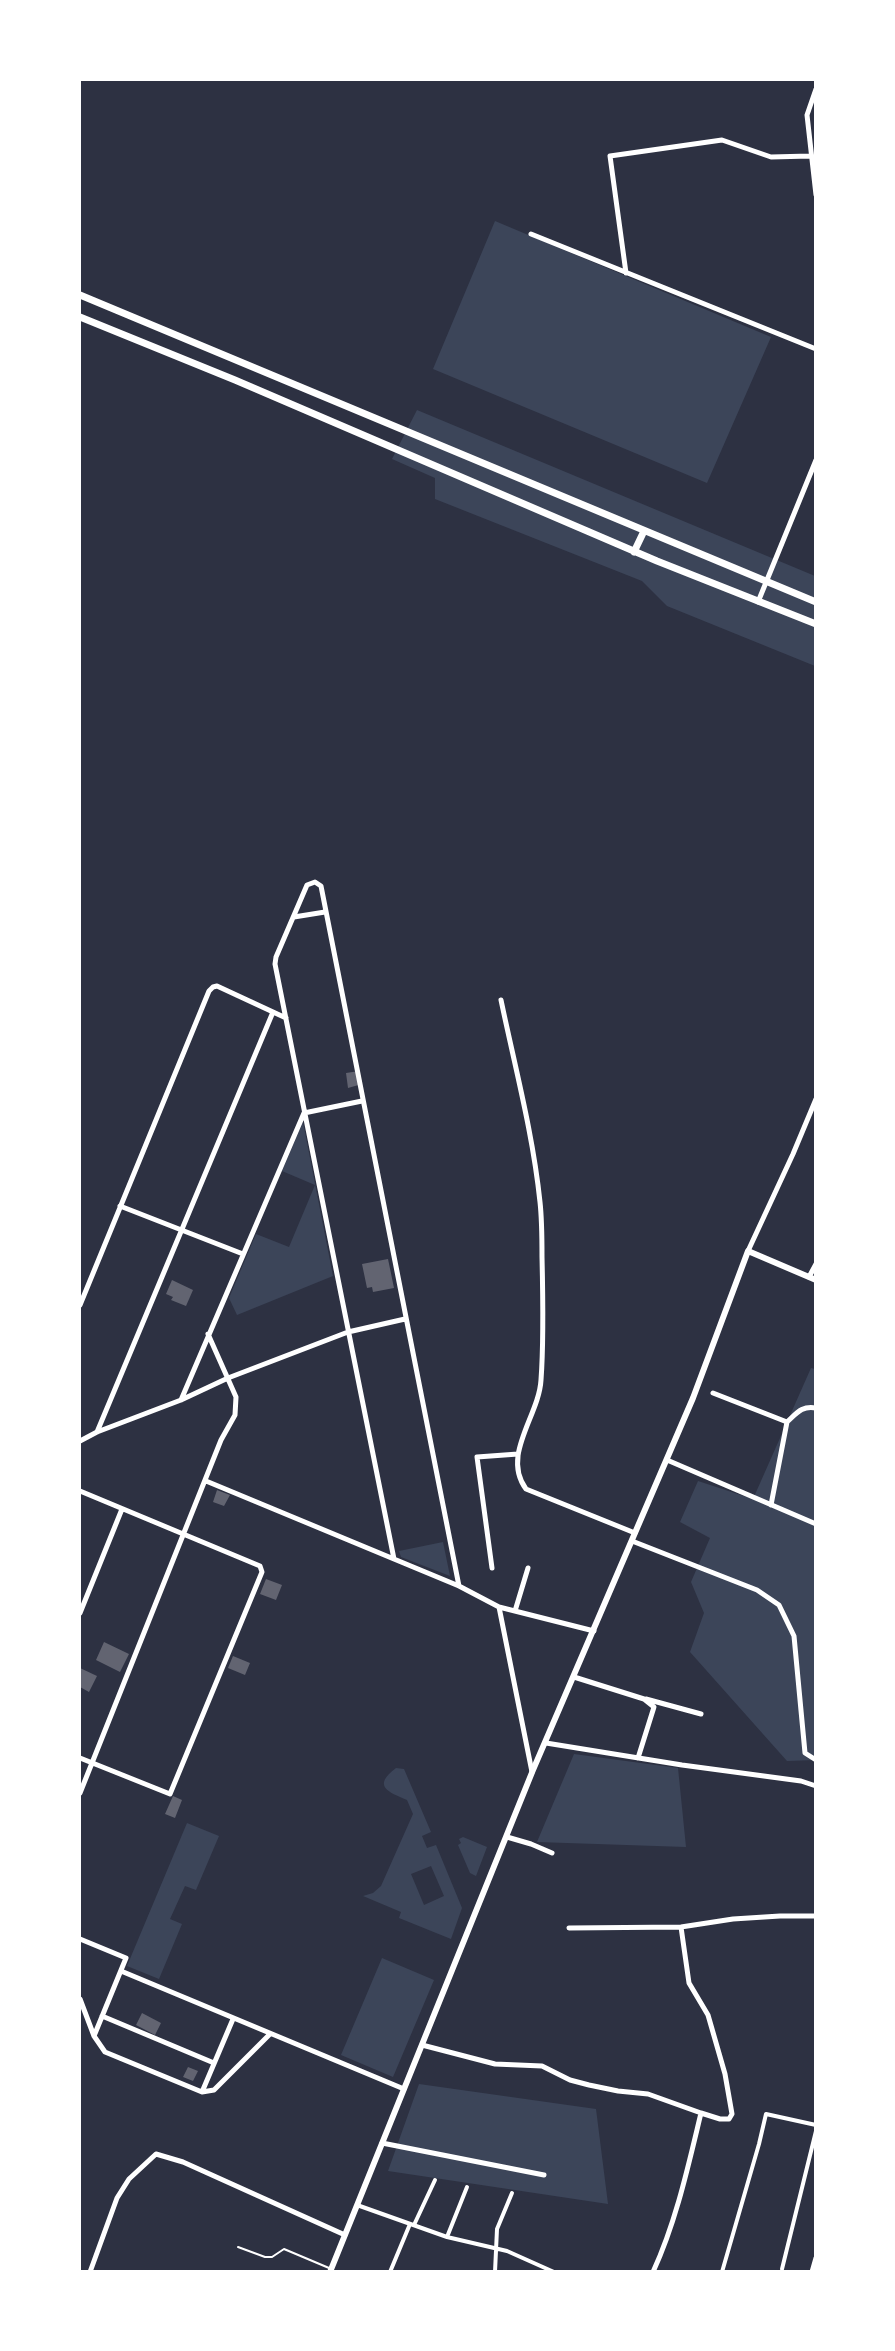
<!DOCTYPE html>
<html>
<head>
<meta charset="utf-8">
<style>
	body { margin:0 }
	#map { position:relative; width:895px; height:2351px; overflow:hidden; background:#2d3142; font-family:"Nunito Sans",sans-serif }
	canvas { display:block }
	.frame { position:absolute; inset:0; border:81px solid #fff; pointer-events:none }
</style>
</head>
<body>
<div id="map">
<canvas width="895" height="2351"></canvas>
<div class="frame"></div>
</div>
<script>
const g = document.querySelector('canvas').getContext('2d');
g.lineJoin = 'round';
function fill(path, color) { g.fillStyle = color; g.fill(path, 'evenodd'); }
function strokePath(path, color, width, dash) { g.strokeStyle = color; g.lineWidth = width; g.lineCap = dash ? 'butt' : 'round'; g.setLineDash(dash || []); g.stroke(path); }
const green = new Path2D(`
	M495,221l276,116 -64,146 -274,-114z
	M417,410l398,166v90l-148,-60 -25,-25 -207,-82v-21l-43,-19z
	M303,1122l30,154 -96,39 -8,-17 27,-64 33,13 26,-62 -33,-14z
	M811,1368l4,1v391l-28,1 -97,-109 14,-39 -13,-31 19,-44 -30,-16 18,-41 55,18z
	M443,1542l7,34 -49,-19 -2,-6z
	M574,1754l104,14 8,79 -149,-5z
	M396,1768l8,1 27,63 -9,4 5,12 9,-3 26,63 -11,31 -52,-21 2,-6 -38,-16 10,-3 8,-7 32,-72 -6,-14c-19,-8 -35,-14 -11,-32zM431,1866l13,30 -20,9 -13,-31z
	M187,1823l32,13 -23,54 -11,-4 -15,33 12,5 -23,55 -32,-13z
	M463,1837l24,10 -11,29 -6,-3 -12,-28 3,-2 -2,-4z
	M382,1958l52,22 -41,97 -52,-22z
	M419,2084l177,25 12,95 -220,-33z`);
const building = new Path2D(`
	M359,1071l3,13 -14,4 -2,-15z
	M388,1259l6,29 -21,4 -1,-5 -5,1 -5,-24z
	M172,1280l21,10 -7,16 -15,-6 2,-3 -7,-3z
	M217,1490l13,5 -6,11 -11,-4z
	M266,1579l16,6 -6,15 -16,-6z
	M104,1642l25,12 -9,18 -24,-12z
	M233,1656l17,7 -5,12 -17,-7z
	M80,1668l17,8 -8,16 -9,-5z
	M173,1796l9,4 -7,18 -10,-4z
	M142,2013l19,10 -6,12 -19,-10z
	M188,2067l10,4 -5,10 -10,-4z`);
const service = new Path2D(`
	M238,2247l27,10h7l12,-8 45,19`);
const pedestrian = new Path2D(`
	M357,2205l90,32 60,14 47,21
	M414,2225l21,-45
	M447,2237l20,-50
	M782,2269l34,-138
	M390,2272l20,-48
	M495,2272l2,-43 15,-36
	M722,2272l37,-128 7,-30 50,11`);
const minor = new Path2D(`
	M816,89l-9,26 9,80
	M531,234l285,115
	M626,273l-16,-117 112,-16 49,17 39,-1
	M758,602l58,-142
	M294,917l31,-5
	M501,1000c14,67 32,134 39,202 2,18 2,37 2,55 1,41 2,82 -1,123 -2,36 -40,75 -15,109l109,44
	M120,1206l123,48
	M748,1251l45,-97 23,-55
	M809,1277l7,-13
	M80,1305l129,-314 4,-4 4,-1 69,32
	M713,1393l74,29 -16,83
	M181,1400l123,-287 58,-12
	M787,1422c9,-8 15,-17 29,-14
	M97,1432l176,-420
	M80,1441l17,-9 84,-32 47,-22 120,-46 57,-13
	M667,1460l149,64
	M206,1481l253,105 40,21 95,24
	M80,1491l180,75 2,6 -92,222 -90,-36
	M632,1541l125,49 22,15 15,31 11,117 11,7
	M394,1559l-119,-595 1,-7 31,-72 8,-3 6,4 138,700
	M492,1568l-15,-111 41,-3
	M499,1607l33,165
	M515,1611l13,-43
	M80,1613l42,-104
	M574,1677l70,22 10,8 -16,51
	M646,1699l55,15
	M546,1743l136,22 119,16 15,5
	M80,1793l141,-353 14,-25 1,-18 -28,-63
	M507,1837l24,7 21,9
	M569,1928l112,-1 52,-8 47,-3h36
	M80,1939l46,19 -32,78
	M121,1971l283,118
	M80,1999l14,37 11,16 97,40 12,-2 56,-56
	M102,2016l112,47
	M422,2045l73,19 47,2 28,14 19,5 29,6 30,3 53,19
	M202,2092l31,-73
	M382,2143l162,32
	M90,2272l27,-74 12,-19 27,-25 27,8 162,73
	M653,2272c23,-50 35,-105 48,-159l19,6h9l3,-5 -7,-40 -17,-59 -19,-32 -8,-56
	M812,2272l4,-14`);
const tertiary = new Path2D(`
	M330,2272l203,-502 160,-372 55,-147 68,29`);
const secondary = new Path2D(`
	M80,295l736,307
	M80,317l155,63 422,181 159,63
	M634,552l10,-21`);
fill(green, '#3c4559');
fill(building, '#626471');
strokePath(service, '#fff', 2);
strokePath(pedestrian, '#fff', 4);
strokePath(minor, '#fff', 5);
strokePath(tertiary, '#fff', 6);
strokePath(secondary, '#fff', 7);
</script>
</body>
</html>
